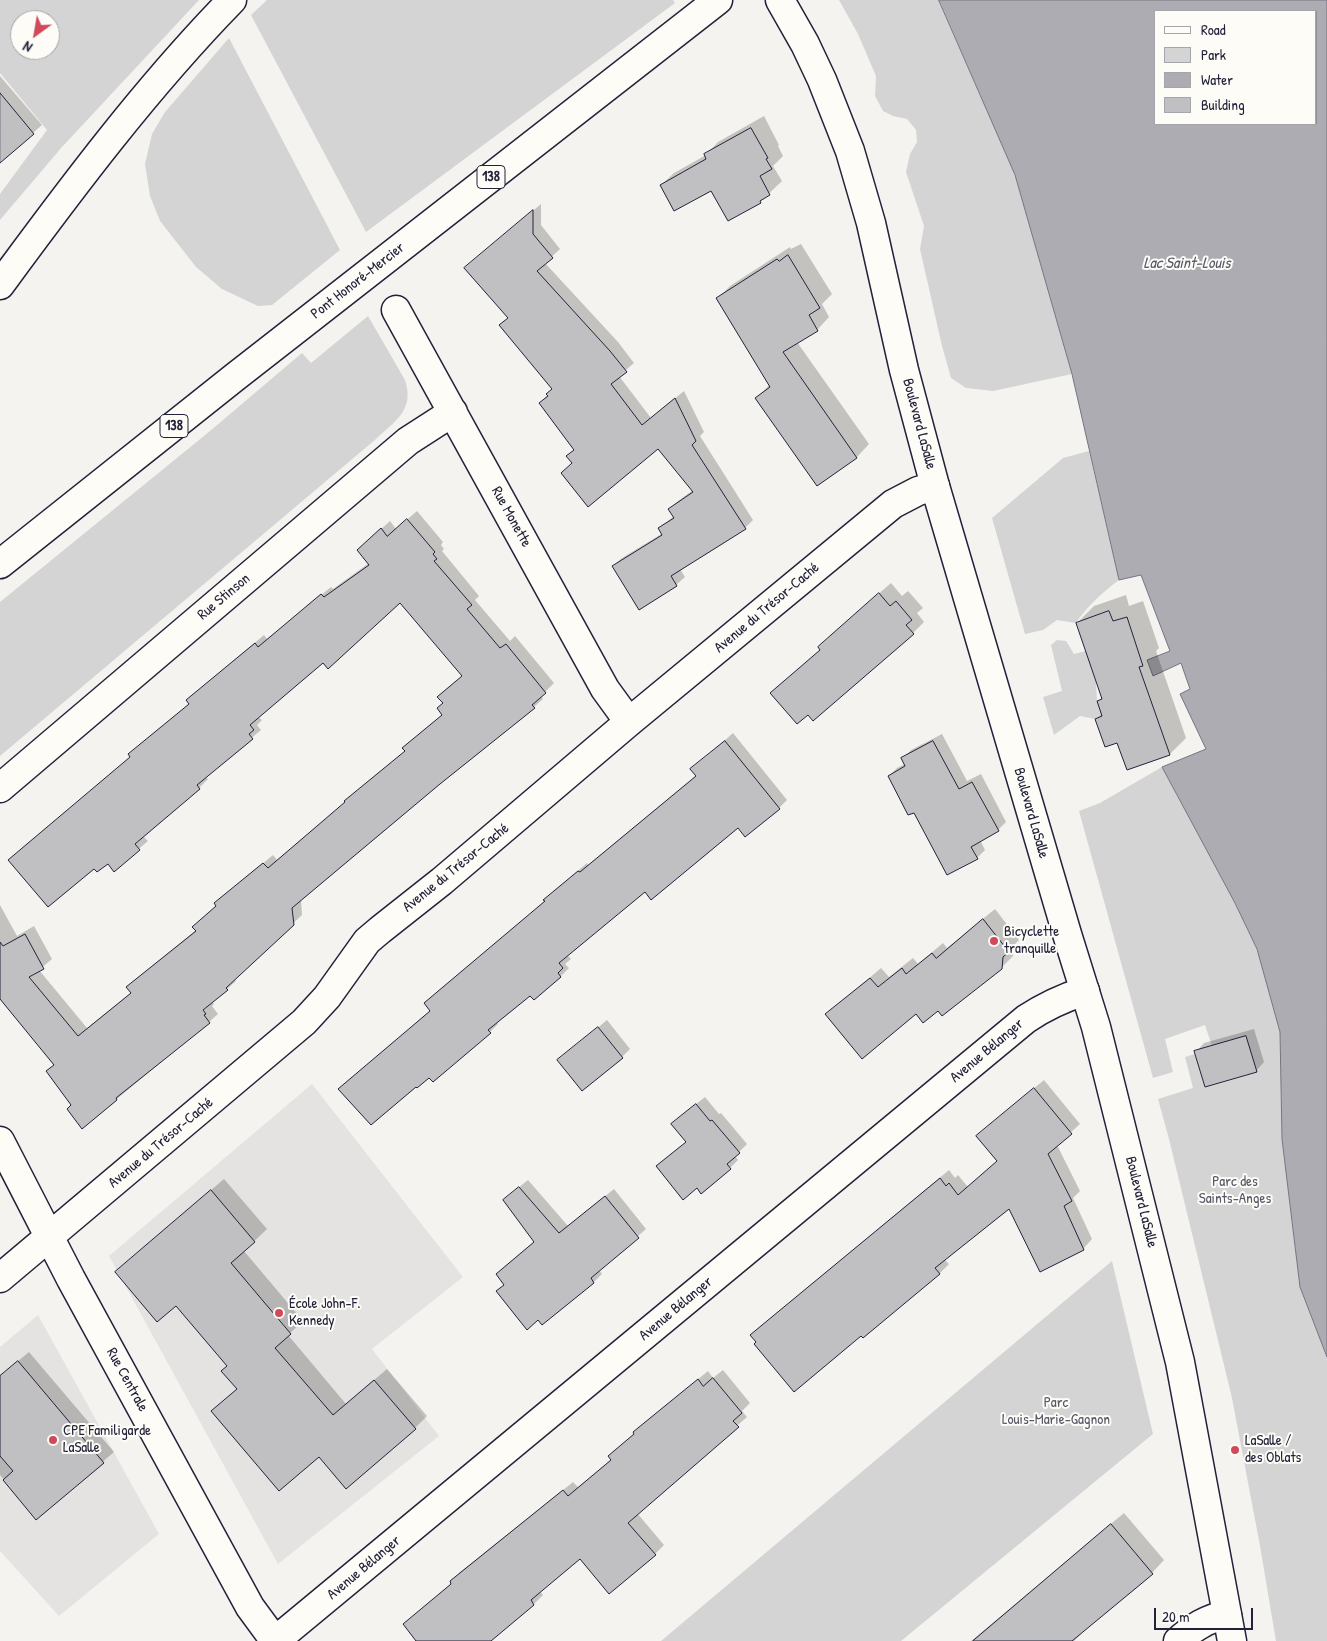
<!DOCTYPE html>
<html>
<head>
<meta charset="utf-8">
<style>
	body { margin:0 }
	#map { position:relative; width:1327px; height:1641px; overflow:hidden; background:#f4f3ef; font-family:"Patrick Hand",sans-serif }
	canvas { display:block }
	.legend { position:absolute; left:1154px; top:10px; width:162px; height:115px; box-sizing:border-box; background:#fdfcf7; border:1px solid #a5a5ac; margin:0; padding:6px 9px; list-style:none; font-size:15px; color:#22223b }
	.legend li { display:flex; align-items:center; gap:10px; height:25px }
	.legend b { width:25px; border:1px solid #a5a5ac }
	.north { position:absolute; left:10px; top:10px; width:50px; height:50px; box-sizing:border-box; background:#fdfcf7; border:1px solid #a5a5ac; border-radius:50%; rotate:212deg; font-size:14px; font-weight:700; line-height:20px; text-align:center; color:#22223b }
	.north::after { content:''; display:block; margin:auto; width:18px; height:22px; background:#d1495b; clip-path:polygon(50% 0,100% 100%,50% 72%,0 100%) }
	.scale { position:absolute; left:1154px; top:1608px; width:99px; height:22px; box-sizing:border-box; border:2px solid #22223b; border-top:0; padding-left:6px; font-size:15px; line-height:18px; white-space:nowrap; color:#22223b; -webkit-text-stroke:4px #fdfcf7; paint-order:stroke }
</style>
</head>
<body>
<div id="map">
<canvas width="1327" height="1641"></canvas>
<ul class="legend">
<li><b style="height:6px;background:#fdfcf7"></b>Road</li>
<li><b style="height:14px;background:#d5d4d5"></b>Park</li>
<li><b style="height:14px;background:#acacb2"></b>Water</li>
<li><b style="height:14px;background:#c0bfc2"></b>Building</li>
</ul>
<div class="north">N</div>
<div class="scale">20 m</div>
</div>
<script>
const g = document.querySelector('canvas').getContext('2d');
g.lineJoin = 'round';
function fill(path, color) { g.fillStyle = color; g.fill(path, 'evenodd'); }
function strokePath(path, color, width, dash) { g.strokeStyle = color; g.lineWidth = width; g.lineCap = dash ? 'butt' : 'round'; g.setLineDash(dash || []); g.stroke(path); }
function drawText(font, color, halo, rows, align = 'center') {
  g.font = font + ' "Patrick Hand",sans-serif'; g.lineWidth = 4; g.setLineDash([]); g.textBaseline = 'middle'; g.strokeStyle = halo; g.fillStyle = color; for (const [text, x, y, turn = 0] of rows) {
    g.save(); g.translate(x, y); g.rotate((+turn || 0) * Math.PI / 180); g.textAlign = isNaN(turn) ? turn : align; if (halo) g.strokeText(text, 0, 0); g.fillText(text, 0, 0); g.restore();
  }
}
const built = new Path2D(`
	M312,1084l151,193 -91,72 67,87 -161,128 -169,-308z
	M38,1315l121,219 -100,82 -59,-65v-204z`);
const green = new Path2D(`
	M0,0h199l-137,147 -62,73v-26l47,-64 -47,-57zM20,20h30v30h-30z
	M267,0h406l2,3 -309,229 -115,-217z
	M839,0h100l76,175 57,199 -79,17 -27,-3 -15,-10 -9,-32 -22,-97 4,-23 -18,-54 4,-18 7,-12 -1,-12 -9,-11 -14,-3 -10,-5 -8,-15 1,-20 -18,-42z
	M229,38l111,212 -68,55 -14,1 -36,-17 -26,-22 -36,-46 -10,-25 -5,-32 7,-30 13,-22z
	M368,316l37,64c10,30 -10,41 -29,59l-376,317v-154l210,-171 92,-78 9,10z
	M1089,451l30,129c-17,13 -31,25 -43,43l-19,-3 -14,10 -18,4 -33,-116 71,-60z
	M1057,640l9,1 8,13 12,-3 10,31 1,19 5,15 -7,3 -15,-3 -26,19 -11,-38 19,-6 -11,-46z
	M1162,767l73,136 22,46 23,83 2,107 18,148 27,70v284h-51l-16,-95 -28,-148 -63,-259 -11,-40 35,-11 -8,-31 10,-3 10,33 51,-15 -10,-35 -34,9 -7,-21 -40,14 8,33 -20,6 -74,-267 21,-8z
	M1112,1261l41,173 -252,207h-240z`);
const water = new Path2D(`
	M939,0h388v1357l-27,-70 -18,-148 -2,-107 -23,-83 -22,-46 -73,-136 44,-18 -26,-55 10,-5 -9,-26 -28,13 -6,-16 23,-9 -29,-76 -22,5 -47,-206 -57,-199zM1156,11h160v113h-160z`);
const shadow = new Path2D(`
	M0,76l42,49 -32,28 -10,-11z
	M764,116l15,29 -1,1 5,10 -10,10 9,15 -22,21 -32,17 -17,-30 -50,-4 13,-12 32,-18 12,-13z
	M541,204v21l19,24 -15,14 73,79 16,21 -15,13 32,42 33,-27 20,41 -4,4 53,84 -8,8 -65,41 5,8 -9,8 -63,-19 9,-8 41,-25 -4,-5 15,-12 -5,-7 9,-8 15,-11 -35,-42 -85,15 -6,-7 8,-7 -35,-46 13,-14 -52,-64 8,-8 -35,-57z
	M801,244l31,50 -10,10 7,13 -12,13 -20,12 72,102 -12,13 -40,27 -60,-86 12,-13 -51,-87 12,-12 60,-39 1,2z
	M417,511l26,31 -2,3 3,4 -2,2 37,45 -4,4 35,41 5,-5 39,47 -13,13 2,3 -9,8 -94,76 -139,117 1,15 -68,64 2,2 -9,8 -15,13 2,2 -2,2 6,8 -9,8 -92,77 -45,6 -25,-34 8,-7 -55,-65v-94l17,31 17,-10 18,33 -13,11 48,58 45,-36 -4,-5 8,-8 60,-49 29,-35 48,-40 4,5 129,-109 -2,-3 39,-34 1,-11 19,-27 -63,-75 -77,60 -65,56 4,3 -5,5 4,5 -56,47 3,2 -9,9 -56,48 5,5 -34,29 17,-114 59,-53 -3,-3 9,-8 68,-57 3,4 64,-52 2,2 36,-26 -2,-21 23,-21 6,8z
	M891,583l11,13 6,-5 15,17 -6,5 7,9 -11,11 -92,16 9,-13z
	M1126,595l3,11 14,-5 16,47 -3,3 30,87 -16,16 -52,-13 -21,-22 6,-6 -5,-12 5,-4 -26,-74 17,-17z
	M733,733l54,67 -8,8 -41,18 -93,65 -78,64 4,4 -6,5 4,4 -8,8 -27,23 -4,-5 -34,27 2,3 -8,8 -56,48 -5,-4 -90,13 92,-79 115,-109 7,-9 34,-29 1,2 109,-90 -5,-6z
	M942,734l25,47 14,-7 25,48 -8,8 -18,10 5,10 -8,8 -63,-47 -25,-35 8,-8 8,-4 -3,-5 9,-9z
	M995,909l24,31 -6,6v10l-12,12 -85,44 -89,2 54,-46 8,9 24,-19 5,6 25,-21 4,5z
	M607,1020l23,29 -8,8 -63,3z
	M1254,1029l10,33 -8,9 -60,-19 8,-9z
	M1044,1080l36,44 -23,21 23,46 -7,7 19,41 -9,10 -74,-42 -65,52 5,5 -9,9 -77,64 -1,-2 -105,7 -5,-7 9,-9 188,-156 6,8 3,-3 10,12 30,-26 -11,-34z
	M705,1097l14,17 2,-1 26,31 -12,12 3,4 -8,8 -64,-10 21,-17 -6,-25z
	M224,1179l43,50 -23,22 59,70 -15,14 58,69 41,-35 40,47 -12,12 -96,27 -106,-44 25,-23 -10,-23 -52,-61 -60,-32 13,-12z
	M528,1180l40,46 46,-37 32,40 -47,41 3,4 -8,8 -52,41 -4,-4 -40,-28 7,-7v-18l30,-25 -22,-49z
	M29,1352l85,100 -77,66 -37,-43v-99z
	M723,1370l27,33 -8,8 5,6 -110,96 27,32 -9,9 -74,3 -41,34 3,4 -9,9 -45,37h-58l-20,-22 41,-36 -1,-2 9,-9 113,-90 5,5 34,-28 -3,-3 26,-23 -1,-1 10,-9 64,-52 5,7z
	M1124,1513l40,47 -12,13 -72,60 1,1 -7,7h-103z`);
const building = new Path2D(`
	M0,93l34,41 -34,29z
	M751,128l17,30 -2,1 6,10 -12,7 10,19 -10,6 1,2 -33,18 -17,-30 -37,20 -14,-26 46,-26 -2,-5z
	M533,210v24l20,24 -16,13 73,80 17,21 -16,12 31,41 33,-27 21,43 -4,4 54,84 -75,47 6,10 -38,24 -27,-44 50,-31 -4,-7 16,-10 -6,-9 25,-17 -35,-43 -70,58 -27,-34 11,-10 -6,-7 8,-6 -35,-47 9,-7 -2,-2 6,-5 -53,-64 9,-7 -44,-50z
	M788,255l32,53 -11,7 9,16 -35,21 74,106 -40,28 -62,-88 15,-11 -54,-89 61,-39 2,2z
	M407,519l28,33 -2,2 4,5 -3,2 38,44 -5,4 33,39 6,-4 40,49 -14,12 3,3 -95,76 -148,124 2,17 -68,63 2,2 -25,20 3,4 -2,1 6,8 -94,75 1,2 -35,29 -15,-20 4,-4 -25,-34 8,-6 -54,-66v-57l3,4 22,-12 19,35 -15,8 49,59 53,-43 -5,-6 70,-56 -4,-4 24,-21 -2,-3 49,-40 5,5 77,-66 -1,-1 61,-50 -3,-3 40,-33 -5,-7 6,-5 -6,-6 25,-21 -62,-73 -72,66 -5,-6 -73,62 4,5 -5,4 4,5 -56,46 3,4 -65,55 5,6 -26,22 -6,-8 -11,8 -3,-3 -46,38 -40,-47 122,-103 -2,-3 61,-50 -3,-4 69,-57 3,4 63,-53 3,3 45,-32 -12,-15 24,-22 6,8z
	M879,593l11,13 6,-5 16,19 -6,5 8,9 -101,87 -5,-6 -11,9 -27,-31 50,-43 -2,-3z
	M1109,611l4,10 14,-4 16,49 -4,1 31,88 -43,15 -10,-27 -12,4 -10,-28 7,-3 -5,-15 5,-2 -26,-76z
	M725,741l55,68 -35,28 -7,-9 -87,72 -6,-8 -86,71 4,5 -5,5 3,4 -27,23 -4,-4 -42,34 3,3 -58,49 -4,-4 -12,10 -1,-1 -45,38 -33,-36 92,-78 -6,-8 121,-102 -2,-1 35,-29 2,1 116,-96 -6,-7z
	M933,741l26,48 13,-7 27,49 -28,16 7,12 -31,16 -33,-62 -6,2 -20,-39 17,-10 -4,-8z
	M983,919l26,33 -6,5 -1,12 -60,47 -4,-5 -15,12 -7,-9 -54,45 -37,-45 45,-36 8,9 24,-19 4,6 26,-21 4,5z
	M598,1027l25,31 -41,33 -25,-31z
	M1246,1036l11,36 -52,15 -11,-36z
	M1034,1088l38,46 -24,20 24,47 -8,5 20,44 -44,22 -31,-63 -74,59 5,6 -77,64 -2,-2 -67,56 -40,-48 2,-2 -6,-7 190,-157 6,8 3,-3 9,12 39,-34 -21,-25z
	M696,1104l14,17 2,-1 28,33 -13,11 4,5 -30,25 -4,-6 -14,12 -27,-34 30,-24 -15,-18z
	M519,1187l40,46 46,-37 34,42 -48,40 3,5 -52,42 -4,-5 -11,10 -31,-39 8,-6 -8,-11 38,-32 -31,-42z
	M211,1190l44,52 -24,21 60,71 -16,14 58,67 41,-35 42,49 -70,60 -27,-32 -40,34 -68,-80 26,-22 -16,-18 6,-5 -51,-60 -19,16 -42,-50z
	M18,1361l86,102 -68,57 -33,-40 10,-9 -13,-15v-80z
	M713,1378l29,35 -9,8 6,6 -111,96 28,32 -47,39 -29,-35 -49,41 3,5 -43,36h-75l-13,-17 48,-40 -1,-3 113,-91 5,6 43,-36 -3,-4 26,-22 -1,-2 65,-53 5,7z
	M1111,1524l42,50 -81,67h-99z`);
const minor = new Path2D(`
	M396,310l209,379 24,33
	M0,788l408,-347 45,-29
	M0,1141l71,138 179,328 25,34 751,-622c18,-12 37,-21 59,-28
	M0,1278l304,-256 23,-25 40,-56 13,-11 62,-49 187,-159 264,-218 25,-13 17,-5
	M1178,1641c15,-13 29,-23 49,-26`);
const major = new Path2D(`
	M780,0l25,44 17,36 28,71 21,72 33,147 31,116 132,448 29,93 84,335 52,279`);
const highway = new Path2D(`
	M0,285c72,-98 147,-198 232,-285
	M0,564l235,-187 483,-377`);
const markers = [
	[994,941,5,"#d1495b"],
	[279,1313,5,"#d1495b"],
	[53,1440,5,"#d1495b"],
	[1235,1450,5,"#d1495b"]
];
const shields = [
	[491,177,28],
	[174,426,28]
];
const shieldNames = [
	["138",491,177],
	["138",174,426]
];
const streetNames = [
	["Pont Honoré-Mercier",358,281,-38],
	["Boulevard LaSalle",919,424,75],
	["Rue Monette",511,517,61],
	["Rue Stinson",224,597,-40],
	["Avenue du Trésor-Caché",767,608,-40],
	["Boulevard LaSalle",1031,813,74],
	["Avenue du Trésor-Caché",456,868,-39],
	["Avenue Bélanger",987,1051,-40],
	["Avenue du Trésor-Caché",161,1143,-40],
	["Boulevard LaSalle",1141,1202,76],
	["Avenue Bélanger",676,1309,-40],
	["Rue Centrale",127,1380,61],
	["Avenue Bélanger",364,1568,-40]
];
const poiNames = [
	["Bicyclette",1004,932],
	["tranquille",1004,949],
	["École John-F.",289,1304],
	["Kennedy",289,1321],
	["CPE Familigarde",63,1431],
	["LaSalle",63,1448],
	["LaSalle /",1245,1441],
	["des Oblats",1245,1458]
];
const parkNames = [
	["Parc des",1235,1182],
	["Saints-Anges",1235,1199],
	["Parc",1056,1403],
	["Louis-Marie-Gagnon",1056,1420]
];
const waterNames = [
	["Lac Saint-Louis",1187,264]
];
fill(built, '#e4e3e2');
fill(green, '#d5d4d5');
fill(water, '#acacb2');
strokePath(water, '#757582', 1);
fill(shadow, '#0003');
fill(building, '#c0bfc2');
strokePath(building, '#22223b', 1);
strokePath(minor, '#22223b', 31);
strokePath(major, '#22223b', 31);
strokePath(highway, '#22223b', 31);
strokePath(minor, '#fdfcf7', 28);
strokePath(major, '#fdfcf7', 28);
strokePath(highway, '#fdfcf7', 28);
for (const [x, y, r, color] of markers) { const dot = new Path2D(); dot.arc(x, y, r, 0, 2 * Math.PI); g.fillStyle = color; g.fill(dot); strokePath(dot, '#fdfcf7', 2); }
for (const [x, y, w] of shields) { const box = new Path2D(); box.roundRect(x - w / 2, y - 11.5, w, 23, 4); g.fillStyle = '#fdfcf7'; g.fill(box); strokePath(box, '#22223b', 1); }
drawText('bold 14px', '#22223b', null, shieldNames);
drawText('15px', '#22223b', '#fdfcf7', streetNames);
drawText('15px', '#22223b', '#fdfcf7', poiNames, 'left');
drawText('15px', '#585769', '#fdfcf7', parkNames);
drawText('italic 16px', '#59596b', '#fdfcf7', waterNames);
</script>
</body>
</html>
